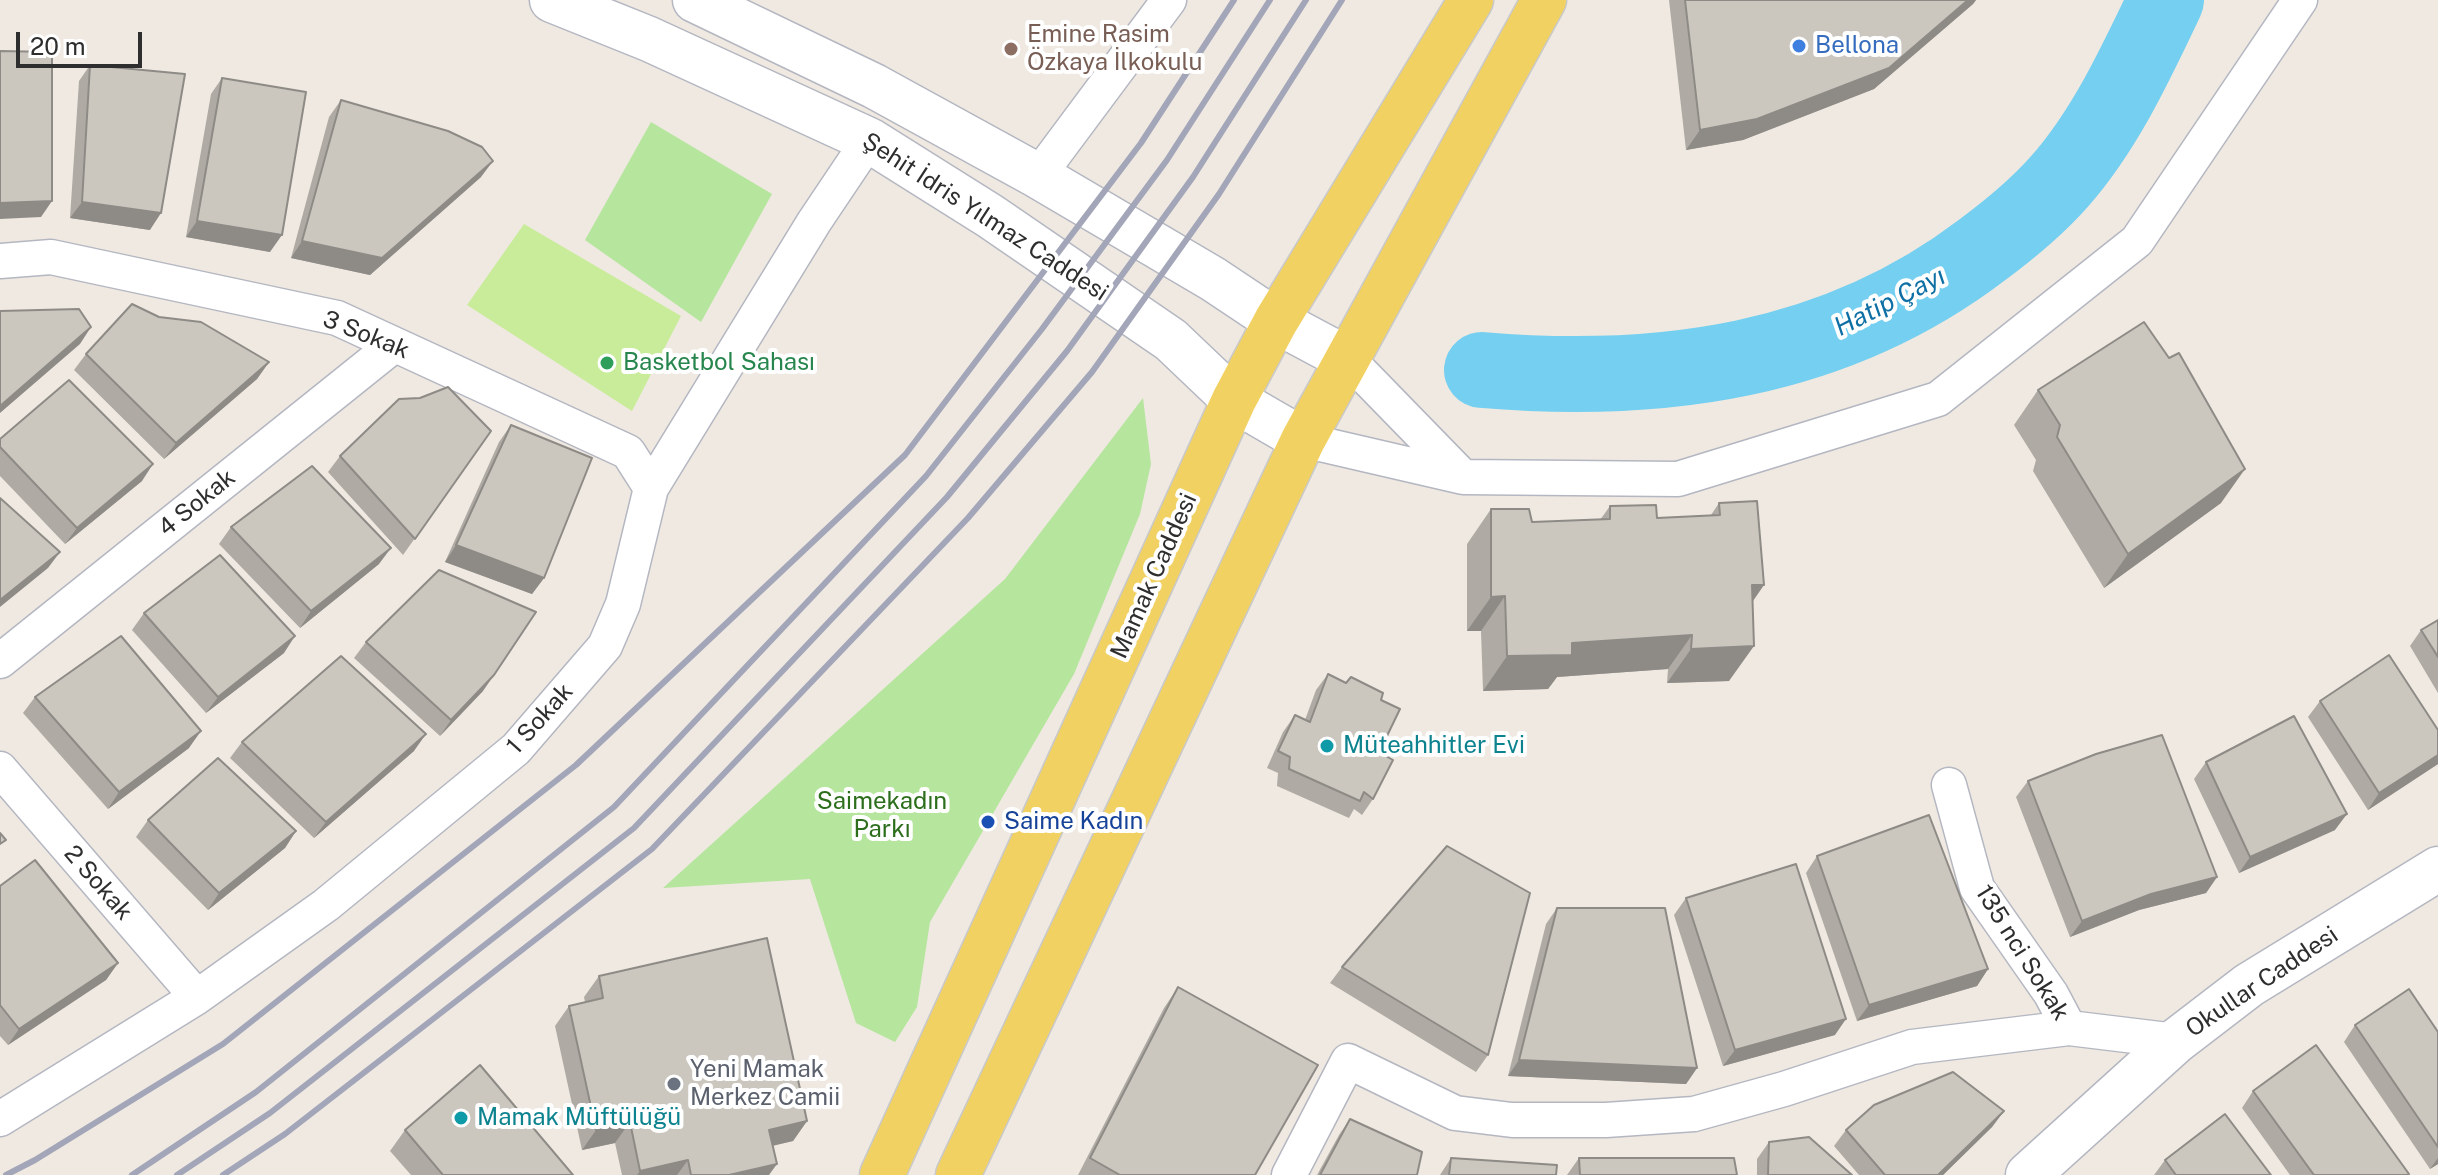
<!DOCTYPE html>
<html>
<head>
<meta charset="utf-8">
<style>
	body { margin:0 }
	#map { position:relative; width:2438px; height:1175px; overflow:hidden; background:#efe9e1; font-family:"Public Sans",sans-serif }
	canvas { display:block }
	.scale { position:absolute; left:16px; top:32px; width:126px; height:36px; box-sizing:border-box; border:4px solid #2e2e2e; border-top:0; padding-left:10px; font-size:24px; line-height:28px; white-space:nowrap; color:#2e2e2e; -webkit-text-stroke:6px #fff; paint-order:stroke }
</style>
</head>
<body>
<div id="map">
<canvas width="2438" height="1175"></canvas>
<div class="scale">20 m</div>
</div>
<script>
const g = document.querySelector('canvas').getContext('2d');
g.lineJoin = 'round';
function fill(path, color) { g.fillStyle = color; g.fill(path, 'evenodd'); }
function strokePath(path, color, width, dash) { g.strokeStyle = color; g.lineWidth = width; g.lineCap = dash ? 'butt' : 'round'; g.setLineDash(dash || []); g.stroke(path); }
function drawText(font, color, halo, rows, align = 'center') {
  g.font = font + ' "Public Sans",sans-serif'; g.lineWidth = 8; g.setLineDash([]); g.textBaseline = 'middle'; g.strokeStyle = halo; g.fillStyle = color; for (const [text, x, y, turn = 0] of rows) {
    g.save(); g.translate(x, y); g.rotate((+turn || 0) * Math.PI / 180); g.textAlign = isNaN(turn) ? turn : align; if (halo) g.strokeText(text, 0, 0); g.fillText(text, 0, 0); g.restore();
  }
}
const green = new Path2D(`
	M651,122l121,72 -71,128 -116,-82z
	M1143,398l8,66 -11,50 -66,160 -144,248 -13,85 -22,35 -39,-19 -46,-144 -147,9 342,-309z`);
const pitch = new Path2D(`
	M524,224l157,92 -49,95 -165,-106z`);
const river = new Path2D(`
	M1482,370c179,15 353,-8 500,-120 27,-20 54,-42 77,-68 46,-52 77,-119 107,-182`);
const street = new Path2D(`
	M1038,176l131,-176
	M0,261l51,-4 286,61 291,134 23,36
	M1349,360l114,117
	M1303,440l160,37 215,2 260,-80 199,-158 163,-241
	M0,661l394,-316
	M0,769l197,228
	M1949,785l28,103 74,106 18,34
	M0,1119l197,-122 129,-92 190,-156 89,-103 18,-42 28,-116 163,-266 55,-82
	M1289,1175l59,-114 107,52 57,7h94l88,-6 90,-25 128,-42 157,-19 107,13`);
const secondary = new Path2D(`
	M552,0l97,39 220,101 121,76 181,124 63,60 69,40
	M695,0l179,86 164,90 175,103 63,42 73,39
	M2028,1175l148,-134 73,-56 189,-116`);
const primary = new Path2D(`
	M882,1175l352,-775 42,-79 195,-321
	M958,1175l345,-735 241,-440`);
const rail = new Path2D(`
	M6,1175l29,-15 188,-116 353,-279 329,-310 236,-312 93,-143
	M132,1175l124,-83 358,-285 312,-331 116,-147 125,-169 103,-160
	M177,1175l93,-62 364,-285 313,-331 120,-146 126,-174 113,-177
	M223,1175l62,-41 367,-285 316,-331 124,-146 127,-178 123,-194`);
const wall = new Path2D(`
	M1669,0h307l-3,4 -99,85 -131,51 -57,10z
	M90,65l60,165 -80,-12 9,-137z
	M222,78l48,174 -84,-15 25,-143z
	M341,100l140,77 -111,98 -79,-17 38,-141z
	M159,317l110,45 -12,17 -93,80 -90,-89 12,-16z
	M2038,390l183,113 -117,85 -71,-117 3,-11 -22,-35z
	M420,398l71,33 -88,124 -75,-83 12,-16z
	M511,425l33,153 -12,16 -87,-32 54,-120z
	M0,439l142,42 -77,63 -65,-68z
	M1719,503l33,99 -23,79 -62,2 1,-14 -111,8 -9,12 -65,2 -2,-60h-14v-87l24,-35 41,13 68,-2 10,-14 47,12 54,-3z
	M231,527l148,37 -79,64 -81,-84z
	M144,613l140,40 -78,60 -74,-83z
	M2438,620v73l-28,-47 11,-16z
	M366,642l117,49 -43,45 -86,-78z
	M1328,674l53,26 5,38 -2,17 -11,44 -11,16 -8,-6 -5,9 -72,-32 1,-13 -11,-5 16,-36 12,-17 10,5 11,-30z
	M35,697l154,51 -81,61 -85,-96z
	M2320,701l118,63 -70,46 -60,-93z
	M242,742l172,9 -100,87 -84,-80z
	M2206,762l129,68 -96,43 -45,-94z
	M2028,781l189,96 -11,16 -67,17 -69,27 -54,-140z
	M148,820l148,11 -11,17 -77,62 -72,-73z
	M1817,856l171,113 -11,17 -120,35 -51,-148z
	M0,886l118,77 -12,17 -98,65 -8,-9z
	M1686,898l149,137 -112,31 -49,-151z
	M1557,908l140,160 -11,16 -178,-8 38,-152z
	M1342,967l146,88 -12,17 -146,-89z
	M599,976l208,145 -14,20 -21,5 -3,29h-147l-7,-32 -33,7 -27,-124 14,-20 16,-4 -1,-5z
	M1178,987l77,188h-177l86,-167z
	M2355,1025l83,7v132l-8,5 -86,-127z
	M2253,1091l155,84h-118l-48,-67z
	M2004,1111l-12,16 -49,48h-84l-25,-29 12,-16z
	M1350,1119l67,56h-100l22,-40z
	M405,1130l168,45h-162l-21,-24z
	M1769,1142l83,33h-95v-16z
	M1451,1158l105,17h-116z
	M1579,1158l158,17h-170z
	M2165,1160l106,15h-117z`);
const shadedWall = new Path2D(`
	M1968,0h8l-3,4 -99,85 -131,51 -57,10 14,-20z
	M493,161l-12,16 -111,98 -79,-17 11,-17z
	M52,201l-11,16 -41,2v-16z
	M82,202l79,11 -11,17 -80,-12z
	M197,221l85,14 -12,17 -84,-15z
	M91,327l-11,17 -80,69v-7z
	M269,362l-12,17 -93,80 12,-16z
	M153,464l-11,17 -77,63 12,-16z
	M2245,469l-24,34 -117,85 24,-34z
	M456,545l88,33 -12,16 -87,-32z
	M391,548l-12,16 -79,64 11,-17z
	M60,552l-12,16 -48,39v-7z
	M1752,585h12l-24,35z
	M1505,596l-24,35h-14l24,-34z
	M1692,635l-24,34 -111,8 -9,12 -65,2 24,-35 65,-13z
	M295,636l-11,17 -78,60 12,-16z
	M1754,646l-25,35 -62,2 24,-34z
	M494,675l-11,16 -43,45 11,-16z
	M201,731l-12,17 -81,61 11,-17z
	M426,734l-12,17 -100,87 12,-16z
	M2438,755v9l-70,46 11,-17z
	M2347,814l-12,16 -96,43 11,-16z
	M296,831l-11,17 -77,62 11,-17z
	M2217,877l-11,16 -67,17 -69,27 12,-16 69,-27z
	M118,963l-12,17 -98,65 11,-16z
	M1988,969l-11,17 -120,35 12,-16z
	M1846,1019l-11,16 -112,31 12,-16z
	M1519,1060l178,8 -11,16 -178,-8z
	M2004,1111l-12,16 -49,48h-5z
	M807,1121l-14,20 -39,9 15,-20z
	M630,1122l-15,21 -33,7 14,-20z
	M2438,1158v6l-8,5z
	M688,1160l-11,15h-40l3,-4z
	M777,1164l-8,11h-40z`);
const building = new Path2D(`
	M1685,0h283l-79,68 -132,51 -57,11z
	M0,51l52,1v149l-52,2z
	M90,65l95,9 -24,139 -79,-11z
	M222,78l84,14 -24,143 -85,-14z
	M341,100l107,31 34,16 11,14 -111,97 -80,-17z
	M132,304l27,13 42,5 68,40 -93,81 -90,-89z
	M79,309l12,18 -91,79v-95z
	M2144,322l25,36 10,-5 66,116 -117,85 -71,-117 3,-12 -22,-35z
	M69,380l84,84 -76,64 -77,-81v-8z
	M448,387l43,44 -76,108 -75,-83 59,-57 21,-1z
	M511,425l81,33 -48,120 -88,-33z
	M312,466l79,82 -80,63 -80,-84z
	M0,498l60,54 -60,48z
	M1757,501l7,84h-12l2,61 -63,3 1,-14 -120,8v12l-65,1 -2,-60 -14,1v-88h38l3,13 78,-3v-13l46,-1 1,13 63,-3 -1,-12z
	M220,555l75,81 -77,61 -74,-84z
	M439,570l97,42 -42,63 -43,45 -85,-78z
	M2438,620v37l-17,-27z
	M121,636l80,95 -82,61 -84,-95z
	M2389,655l49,75v25l-59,38 -59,-92z
	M341,656l85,78 -100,88 -84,-80z
	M1328,674l18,9 5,-6 32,16 -2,7 19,9 -14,29 4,4 -6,13 9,5 -20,39 -9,-7 -4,9 -71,-32 1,-12 -12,-6 17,-36 15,7z
	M2294,716l53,98 -97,43 -44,-95z
	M2162,735l55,142 -66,17 -69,27 -54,-140 68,-27z
	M218,758l78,73 -77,62 -71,-73z
	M1929,815l59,154 -119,36 -52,-149z
	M0,833l6,7 -6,4z
	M1447,846l83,47 -42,162 -146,-88z
	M35,860l83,103 -99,66 -19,-24v-119z
	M1796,864l50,155 -111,31 -49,-152z
	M1557,908h108l32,160 -178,-8z
	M767,938l40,183 -38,9 8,34 -48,11h-38l-3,-15 -48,11 -10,-49 -34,8 -27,-124 34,-8 -4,-22z
	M1178,987l140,78 -63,110h-135l-30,-17z
	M2409,989l29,43v115l-83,-122z
	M2316,1045l93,129 -2,1h-93l-61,-84z
	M480,1065l93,110h-130l-38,-45z
	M1953,1072l51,39 -66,64h-53l-39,-45 28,-25z
	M2225,1114l46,61h-95l-11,-15z
	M1350,1119l72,33 -5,23h-97z
	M1809,1137l43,38h-84l1,-33z
	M1451,1158l106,7 -1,10h-107z
	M1579,1158h155l3,17h-157z`);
const markers = [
	[1799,46,8,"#3f7fe0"],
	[1011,49,8,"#8d6e63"],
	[607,363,8,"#2e9e5b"],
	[1327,746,8,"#0f9aa8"],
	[988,822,8,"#1a4fb4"],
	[674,1084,8,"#6b7280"],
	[461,1118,8,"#0f9aa8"]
];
const educationNames = [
	["Emine Rasim",1027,35],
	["Özkaya İlkokulu",1027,63]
];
const shopNames = [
	["Bellona",1815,46]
];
const streetNames = [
	["Şehit İdris Yılmaz Caddesi",985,217,33],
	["3 Sokak",366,335,22],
	["4 Sokak",197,503,-39],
	["Mamak Caddesi",1154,576,-66],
	["1 Sokak",540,719,-48],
	["2 Sokak",98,883,49],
	["135 nci Sokak",2022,953,58],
	["Okullar Caddesi",2262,982,-34]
];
const leisureNames = [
	["Basketbol Sahası",623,363]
];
const cultureNames = [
	["Müteahhitler Evi",1343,746],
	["Mamak Müftülüğü",477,1118]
];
const parkNames = [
	["Saimekadın",882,802],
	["Parkı",882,830]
];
const transitNames = [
	["Saime Kadın",1004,822]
];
const worshipNames = [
	["Yeni Mamak",690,1070],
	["Merkez Camii",690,1098]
];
const waterNames = [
	["Hatip Çayı",1890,302,-27]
];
fill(green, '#b6e59e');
fill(pitch, '#c9ec9a');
strokePath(river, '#75cff0', 76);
strokePath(street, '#b4b7c1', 37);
strokePath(secondary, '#b4b7c1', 47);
strokePath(primary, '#c9c9c9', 47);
strokePath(street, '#fff', 34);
strokePath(secondary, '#fff', 44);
strokePath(primary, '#f2d163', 44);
strokePath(rail, '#a3a6b8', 6);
fill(wall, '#afaba4');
fill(shadedWall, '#8e8b86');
fill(building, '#cbc7bf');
strokePath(building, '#8e8b86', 2);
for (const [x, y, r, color] of markers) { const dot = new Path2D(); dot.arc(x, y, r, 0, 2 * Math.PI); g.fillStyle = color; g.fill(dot); strokePath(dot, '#fff', 3); }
drawText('24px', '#785e54', '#fff', educationNames, 'left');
drawText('24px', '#366cbe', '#fff', shopNames, 'left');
drawText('24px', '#2e2e2e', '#fff', streetNames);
drawText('24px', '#27864d', '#fff', leisureNames, 'left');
drawText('24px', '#0d838f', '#fff', cultureNames, 'left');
drawText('24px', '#2c6e1b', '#fff', parkNames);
drawText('24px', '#164399', '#fff', transitNames, 'left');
drawText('24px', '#5b616d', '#fff', worshipNames, 'left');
drawText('italic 26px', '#0d6fa3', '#fff', waterNames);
</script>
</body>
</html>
